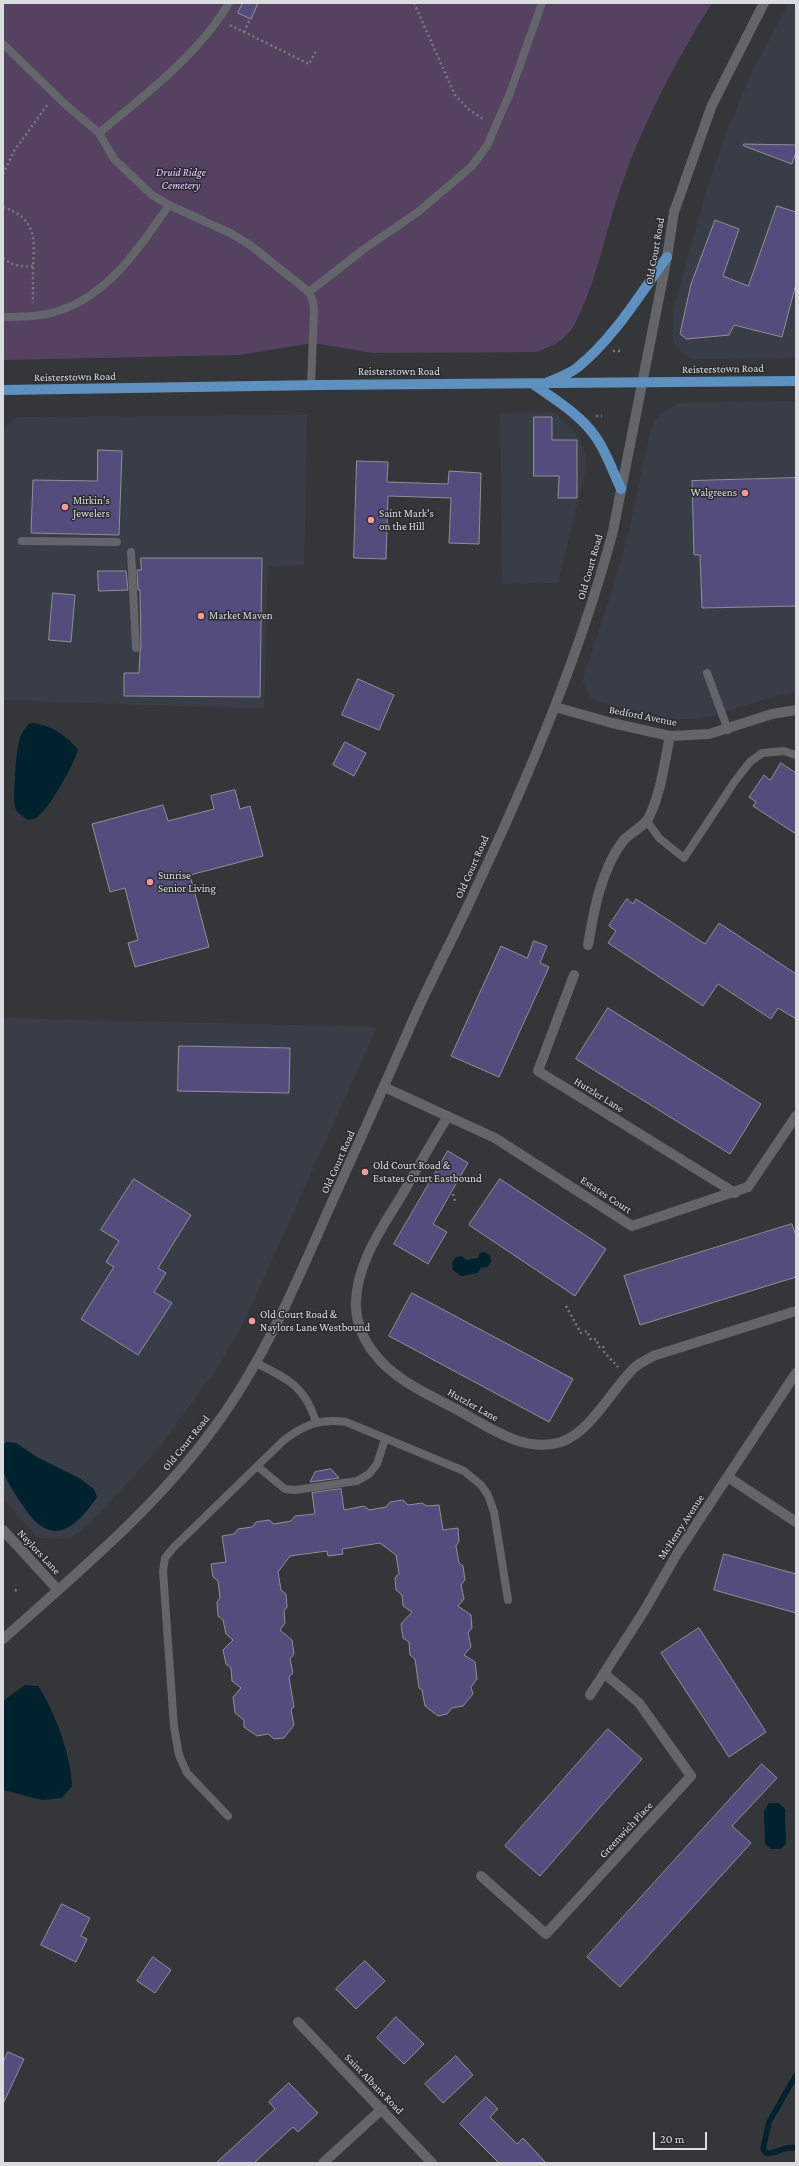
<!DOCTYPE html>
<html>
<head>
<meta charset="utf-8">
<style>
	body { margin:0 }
	#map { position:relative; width:799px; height:2166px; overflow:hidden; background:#34363a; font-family:"Crimson Pro",serif }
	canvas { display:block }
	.frame { position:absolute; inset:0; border:4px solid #dbdcdf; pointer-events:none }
	.scale { position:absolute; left:653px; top:2132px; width:54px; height:18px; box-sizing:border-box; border:2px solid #dbdcdf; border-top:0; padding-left:5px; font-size:12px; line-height:14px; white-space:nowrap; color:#dbdcdf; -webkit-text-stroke:3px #2a2c30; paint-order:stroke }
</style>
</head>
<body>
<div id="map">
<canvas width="799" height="2166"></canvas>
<div class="frame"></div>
<div class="scale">20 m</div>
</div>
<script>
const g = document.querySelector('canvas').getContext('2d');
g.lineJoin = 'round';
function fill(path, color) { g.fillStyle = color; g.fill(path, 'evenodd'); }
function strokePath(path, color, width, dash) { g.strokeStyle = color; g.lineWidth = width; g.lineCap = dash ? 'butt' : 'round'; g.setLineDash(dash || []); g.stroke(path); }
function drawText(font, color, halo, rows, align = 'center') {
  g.font = font + ' "Crimson Pro",serif'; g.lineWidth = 3; g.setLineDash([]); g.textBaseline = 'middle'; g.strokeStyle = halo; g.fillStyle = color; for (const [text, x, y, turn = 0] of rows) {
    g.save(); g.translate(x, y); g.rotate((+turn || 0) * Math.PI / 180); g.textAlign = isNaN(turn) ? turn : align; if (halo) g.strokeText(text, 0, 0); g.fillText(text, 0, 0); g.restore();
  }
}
const built = new Path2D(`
	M789,3h7v355l-102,1 -9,-4 -8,-7 -4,-10v-28l37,-132 20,-55 22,-51z
	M796,401v292l-24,4 -65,20 -12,2h-21l-72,-16 -10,-4 -9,-17 1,-7 33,-100 13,-49 21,-97 6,-12 20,-14z
	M550,412l8,3 9,9 12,14 6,14 1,16 -28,115 -56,1 -2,-171z
	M307,415l-3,150 -36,1 -4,143 -261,-9v-269l12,-14z
	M3,1018l374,9 -133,295 -26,45 -60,82 -60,66 -28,24 -32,-1 -35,-40z`);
const green = new Path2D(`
	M3,3h709c-37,60 -68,117 -91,184 -16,45 -25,99 -48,140 -8,14 -22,19 -36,25l-165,1 -59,-10 -73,12 -237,5z`);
const water = new Path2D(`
	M30,723c20,1 36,12 48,27 -5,16 -28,58 -42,68 -2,1 -6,1 -8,2 -5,-4 -12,-7 -13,-13 -2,-10 1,-60 5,-69 2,-6 5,-10 10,-15z
	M485,1252l5,4 1,6 -4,5 -6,1 -3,5 -17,3 -8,-6 -1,-7 4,-6 6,-1 4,4 12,-2 2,-5z
	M6,1442l10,1 21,14 42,21 15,11 3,8c-9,14 -29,39 -47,33 -13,-3 -22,-17 -29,-27 -6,-9 -15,-22 -18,-33 -1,-7 0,-17 0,-24z
	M25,1685l13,1c17,26 33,69 34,100l-10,12 -20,2 -39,-10v-89z
	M769,1803h10l6,6 1,34 -5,6h-10l-6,-5 -1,-33z`);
const stream = new Path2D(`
	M796,2075l-27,47 -6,27 3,4c11,2 18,-8 30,-5`);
const building = new Path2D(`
	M243,3h15l-7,16 -13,-6z
	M744,144l52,1v7l-4,12 -48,-18z
	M777,206l19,6v72l-14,53 -48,-12 -5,10 -42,4 -7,-5 11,-50 24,-64 24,9 -16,47 25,10z
	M534,417h18v23h25v58h-19l1,-22h-25z
	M98,450l24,1 -3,84 -88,-2 2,-53 64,1z
	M357,461l31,1 -1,20 61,2 1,-13 32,2 -2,71 -30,-1 2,-45 -63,-2 -2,63 -32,-1z
	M796,478v128l-94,2 -2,-53h-6l-2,-74z
	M141,558h121l-2,139 -136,-1v-23h15l1,-21 1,-4 -1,-58h-2l-1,-20h4z
	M98,571h28l2,19 -29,1z
	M53,593l22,2 -4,47 -22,-2z
	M358,679l36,16 -15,35 -37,-15z
	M345,742l21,11 -12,23 -21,-11z
	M781,763l15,10v61l-43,-28 3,-4 -7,-5 15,-22 6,5z
	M235,790l5,19 10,-3 13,50 -73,19 19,72 -74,20 -7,-24 10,-3 -13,-52 -15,4 -18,-68 71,-19 5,16 46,-12 -3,-13z
	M627,899l6,5 3,-5 69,45 14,-21 77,51v45l-18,-11 -7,11 -53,-35 -15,22 -95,-63 8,-12 -7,-5z
	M534,941l13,5 -7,17 9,4 -50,110 -48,-21 50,-110 26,12z
	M608,1008l153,96 -31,50 -154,-95z
	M179,1046l111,2 -1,45 -111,-2z
	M448,1151l20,12 -35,61 14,8 -19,32 -34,-20z
	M134,1179l57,36 -33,53 8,5 -12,19 18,11 -34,52 -57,-36 33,-52 -8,-5 13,-21 -18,-11z
	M500,1179l106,70 -31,47 -106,-71z
	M792,1224l4,12v41l-156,48 -16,-49z
	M412,1293l161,86 -24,43 -160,-86z
	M331,1469l8,9 -29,4 5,-10z
	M341,1489l3,21 20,-4 5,4 17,-3 4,-5 13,-2 5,5 14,-2 5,3 12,-1 4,25 15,-2 1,13 -3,5 3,17 4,3 2,14 -4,5 3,14 -6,7 13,9 1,13 -4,5 3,14 -7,8 11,7 2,17 -6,8 2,7 -10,12 -11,2 -5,6 -9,2 -13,-10 -3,-16 -3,-2 -4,-29 -5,-4 -1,-13 -6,-4 -2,-14 11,-12 -9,-6 -1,-11 -6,-5 -1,-12 4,-5 -3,-18 -16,-12 -38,6 1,5 -7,1 -8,1 -1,-5 -37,5 -12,16 3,18 5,4 1,13 -3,4 1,12 -5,7 12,10 2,14 -4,5 3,14 -4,4 5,30 -3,3 3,15 -10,13 -10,1 -6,-5 -11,2 -13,-9v-7l-9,-7 -2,-16 8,-9 -9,-7 -1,-13 -5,-4 -3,-14 10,-10 -7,-6 -3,-14 -5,-4 -1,-14 3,-4 -2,-17 -5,-4 -2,-13 15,-2 -4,-26 12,-2 4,-5 14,-2 4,-5 13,-2 5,4 17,-3 4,-5 20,-2 -3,-21z
	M724,1554l72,20v39l-82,-23z
	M699,1628l67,104 -37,25 -68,-104z
	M608,1729l34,30 -102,117 -35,-30z
	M762,1764l15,14 -45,48 19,17 -131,144 -33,-30z
	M62,1904l28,14 -9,18 6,3 -11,23 -35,-17z
	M153,1957l18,13 -16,23 -18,-12z
	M365,1961l20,20 -29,28 -20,-20z
	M396,2017l28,27 -20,20 -27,-26z
	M8,2052l16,7 -21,45v-41z
	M456,2056l17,19 -30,28 -18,-19z
	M289,2083l29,30 -20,19 -5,-5 -39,36h-38l59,-54 -6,-7z
	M486,2097l12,12 -8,8 27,27 6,-6 23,25h-47l-39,-39z`);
const path = new Path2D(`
	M414,3l41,92 13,14 17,11
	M230,25l79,39 7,-13
	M244,32l6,-13
	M3,174l11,-23 34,-47
	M3,207c32,11 32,29 30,59 0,12 0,25 0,37
	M3,258c10,8 18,9 30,8
	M613,351h7
	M596,416h6
	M453,1194l2,7
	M566,1306l15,27 6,-2 4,9 5,-1 3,8 4,-1 1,6 14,15
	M15,1591l2,-2`);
const lane = new Path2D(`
	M3,44l63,61 33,28 15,26 38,36 17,10 63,29 18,11 59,47 4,10 1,10 -3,73
	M99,133c46,-38 99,-78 130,-130
	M309,292l55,-43 54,-37 53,-45 16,-21 9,-21 14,-32 32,-90
	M3,317c18,0 37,0 55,-6 50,-15 83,-65 111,-106
	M22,541l95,1
	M131,552l5,96
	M707,673l21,57
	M647,821l12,17 25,20 51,-77 15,-19 12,-9 22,-2 12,4
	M256,1363c32,16 49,23 60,59
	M257,1466l28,23 10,1 62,-9 12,-7 8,-10 8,-25
	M228,1816l-41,-43 -8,-18 -5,-28 -11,-156 2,-13 9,-11 109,-106c20,-16 38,-23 63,-19l118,49 17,14 7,10 6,17 14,88`);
const street = new Path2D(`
	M555,707l57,16 58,13 39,-2 63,-20 24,-4
	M588,945c6,-35 13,-75 35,-104 7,-8 20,-14 25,-22 13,-25 16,-55 22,-83
	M574,975l-36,96 197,122
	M384,1087l111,51 137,88 116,-39 48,-71
	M448,1116c-16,26 -31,52 -46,79 -20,33 -47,70 -46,111 0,16 8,35 18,47 20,27 54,41 82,56 31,17 68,45 105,33 30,-10 51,-53 74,-75 5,-4 12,-7 18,-11l143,-45
	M728,1477l68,45
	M590,1695l54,-84 34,-59 118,-179
	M481,1876l65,58 145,-158 -52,-73 -34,-29
	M298,2022l134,141
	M323,2163l59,-54`);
const secondary = new Path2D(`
	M3,1530l55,60
	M3,1639c75,-67 154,-132 213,-214 46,-63 77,-134 108,-205 30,-67 60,-133 89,-200 20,-45 44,-89 64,-134 54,-115 103,-232 136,-355l54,-274 7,-45 38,-107 52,-102`);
const primary = new Path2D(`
	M548,382c9,-4 22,-8 30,-15 36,-29 62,-73 89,-110
	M533,384c21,15 47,30 62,52 11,15 18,36 26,53
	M3,390l317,-5 476,-4`);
const markers = [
	[745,493,4,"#f59b9d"],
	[65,507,4,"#f59b9d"],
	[371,520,4,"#f59b9d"],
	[201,616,4,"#f59b9d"],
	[150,882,4,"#f59b9d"],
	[365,1172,4,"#f59b9d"],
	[252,1321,4,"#f59b9d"]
];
const parkNames = [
	["Druid Ridge",181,173],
	["Cemetery",181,186]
];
const streetNames = [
	["Old Court Road",655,251,-80],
	["Reisterstown Road",723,369,-1],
	["Reisterstown Road",399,372],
	["Reisterstown Road",75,377,-1],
	["Old Court Road",590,567,-74],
	["Bedford Avenue",643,716,11],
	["Old Court Road",472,867,-66],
	["Hutzler Lane",599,1095,32],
	["Old Court Road",338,1162,-66],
	["Estates Court",606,1195,33],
	["Hutzler Lane",473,1405,29],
	["Old Court Road",186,1443,-51],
	["McHenry Avenue",681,1527,-57],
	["Naylors Lane",39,1552,47],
	["Greenwich Place",626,1830,-47],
	["Saint Albans Road",374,2084,46]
];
const poiNames = [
	["Walgreens",737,493,"right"],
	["Mirkin's",73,501],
	["Jewelers",73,514],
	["Saint Mark's",379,514],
	["on the Hill",379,527],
	["Market Maven",209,616],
	["Sunrise",158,876],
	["Senior Living",158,889],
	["Old Court Road &",373,1166],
	["Estates Court Eastbound",373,1179],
	["Old Court Road &",260,1315],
	["Naylors Lane Westbound",260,1328]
];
fill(built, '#393d47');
fill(green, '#554260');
fill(water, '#00222f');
strokePath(stream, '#00222f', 5.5);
fill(building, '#544c7d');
strokePath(building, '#909095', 1);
strokePath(path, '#797a7e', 2.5, [2, 3]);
strokePath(lane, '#63656a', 8);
strokePath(street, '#63656a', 10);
strokePath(secondary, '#63656a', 10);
strokePath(primary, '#5e91c0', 10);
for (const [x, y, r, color] of markers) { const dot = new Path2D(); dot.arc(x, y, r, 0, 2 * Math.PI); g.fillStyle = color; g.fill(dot); strokePath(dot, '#2a2c30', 1.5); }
drawText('italic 11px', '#e9c5ff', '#2a2c30', parkNames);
drawText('11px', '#dbdcdf', '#2a2c30', streetNames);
drawText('11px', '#dbdcdf', '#2a2c30', poiNames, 'left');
</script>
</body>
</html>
